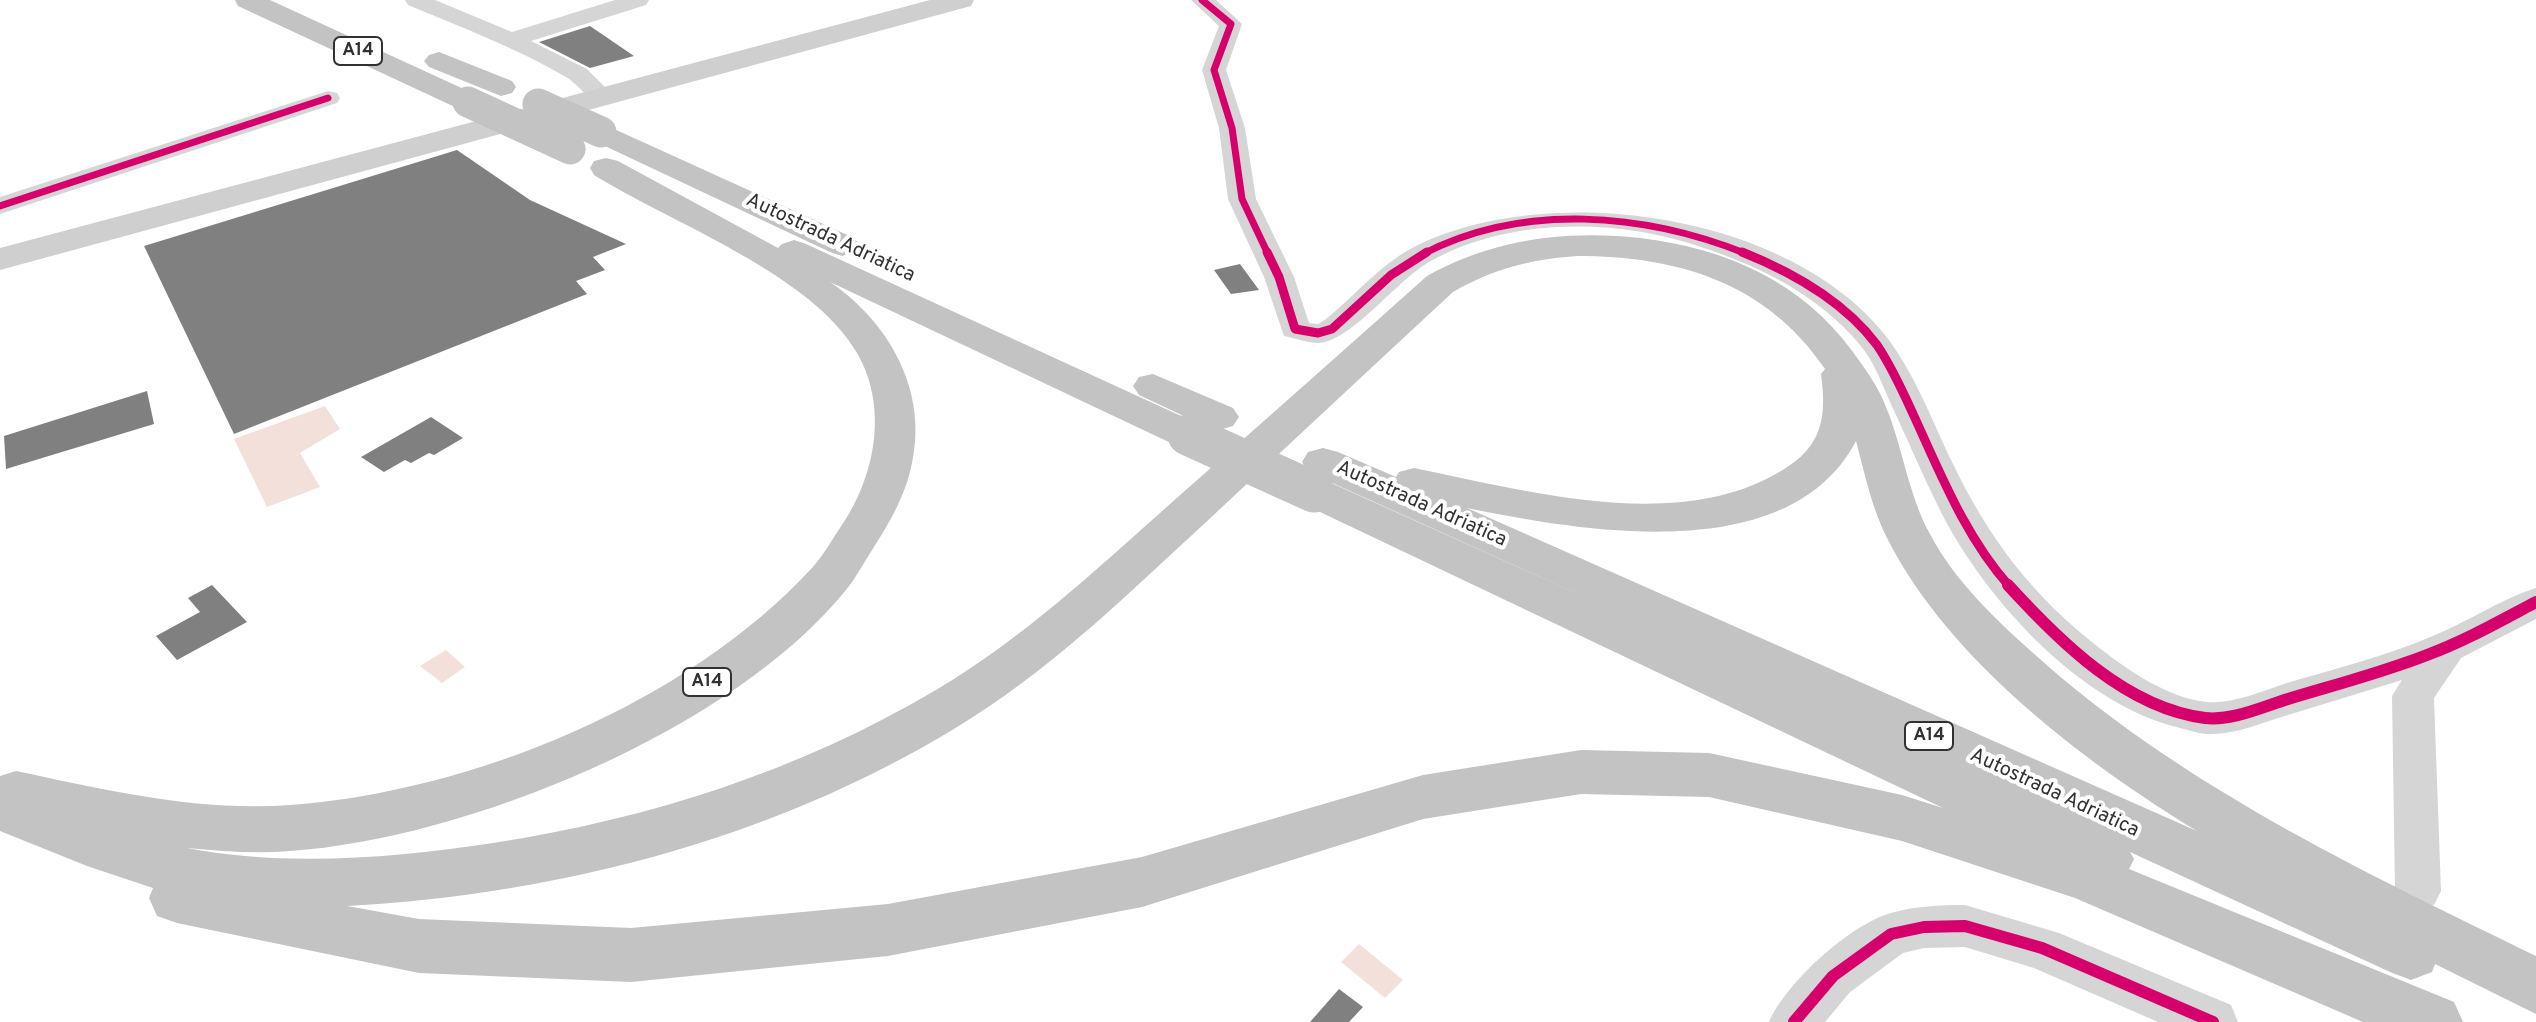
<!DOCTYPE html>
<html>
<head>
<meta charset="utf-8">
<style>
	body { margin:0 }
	canvas { display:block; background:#fff }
</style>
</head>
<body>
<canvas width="2536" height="1022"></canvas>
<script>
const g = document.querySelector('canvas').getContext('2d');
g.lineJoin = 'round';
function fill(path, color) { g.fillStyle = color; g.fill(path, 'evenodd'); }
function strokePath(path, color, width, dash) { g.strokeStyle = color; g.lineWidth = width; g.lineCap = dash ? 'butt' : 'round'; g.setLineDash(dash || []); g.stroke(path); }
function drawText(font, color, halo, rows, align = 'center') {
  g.font = font + ' Overpass,sans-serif'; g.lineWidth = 8; g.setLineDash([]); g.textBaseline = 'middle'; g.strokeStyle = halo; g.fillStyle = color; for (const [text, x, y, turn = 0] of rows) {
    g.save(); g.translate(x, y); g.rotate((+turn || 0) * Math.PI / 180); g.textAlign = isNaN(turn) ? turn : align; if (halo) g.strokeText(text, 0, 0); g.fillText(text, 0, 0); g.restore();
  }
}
const water = new Path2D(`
	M325,406l15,23 -40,24 20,34 -53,20 -33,-68z
	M446,650l19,17 -23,16 -22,-17z
	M1359,944l44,36 -18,18 -44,-36z`);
const building = new Path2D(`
	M590,26l44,30 -44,12 -51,-26z
	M457,150l73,50 96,44 -33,13 12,13 -29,11 11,13 -353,140 -90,-188z
	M1240,264l19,26 -28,4 -17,-24z
	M147,391l7,33 -148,45 -2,-33z
	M431,417l32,21 -29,17 -5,-2 -18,10 -6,-3 -21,12 -23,-15z
	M212,585l35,37 -70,38 -21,-24 44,-24 -12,-14z
	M1339,989l24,18 -14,15h-39z`);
const street = new Path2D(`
	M405,0h30l77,32 103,-32h34l-3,5 -115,36 56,28 28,28 -3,5c-22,6 -29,-15 -46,-25 -50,-29 -105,-50 -158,-72z
	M1191,0h25l26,24 -16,46 19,58 11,71 38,78 15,46 9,1 8,-5c31,-25 55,-56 92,-74 135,-65 371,-31 467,90 29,37 46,83 66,125 38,79 81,136 151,190 30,23 67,48 105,52 27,2 55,-11 80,-19 50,-15 100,-27 148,-48 34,-14 66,-36 101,-47v31l-75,39 -27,40 7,193 -7,14 -16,6 -16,-6 -7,-14 -3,-195 10,-16c-38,12 -76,23 -114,35 -24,7 -48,18 -74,19 -11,1 -23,-3 -34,-6 -97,-23 -189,-123 -235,-208 -20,-39 -37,-80 -56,-120 -8,-19 -16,-40 -29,-55 -40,-49 -100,-79 -159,-98 -85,-29 -192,-30 -272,15 -33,19 -78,80 -111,81 -11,0 -23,-5 -34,-7l-20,-59 -36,-78 -9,-71 -17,-58 17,-44z
	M328,91l9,2 3,5 -3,5 -337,111v-17z
	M1965,905l94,28 172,72 7,17h-80l-124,-54 -69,-21 -41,1 -21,5 -53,39 -25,30h-56c17,-39 80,-97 122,-109 24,-7 49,-8 74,-8z`);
const secondary = new Path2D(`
	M930,0h44l-3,6 -971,264v-22z`);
const highway = new Path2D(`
	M235,0h35l209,96 4,6 -4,6 -11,3 -11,-3 -219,-102z
	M439,52l73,29 4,6 -4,6 -11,3 -72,-29 -5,-6 5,-6z
	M601,123l253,115 6,7 -6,7 -12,4 -12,-4 -240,-113 -5,-7 5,-7z
	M606,158l12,3 160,87 4,-4 12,-4 12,4 397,182 6,9 -6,9 -15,4 -15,-4 -343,-162c59,40 98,109 82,181 -7,35 -24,62 -43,92 -7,11 -14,24 -23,35 -113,140 -379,249 -556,261 -35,3 -69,0 -103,-3 100,19 206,10 306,-5 156,-24 306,-72 443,-153 86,-51 160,-120 234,-186 86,-76 172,-152 257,-228 66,-37 139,-46 213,-38 86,10 162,44 213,114 13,18 25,34 33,55 17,41 22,87 44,127 24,46 64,84 102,118 147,133 328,218 504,304v58l-101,-50 -3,8 -21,8 -21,-8 -260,-120 4,7 -5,10 325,133 9,20h-100l-288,-124 -173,-57 -193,-44 -128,-3 -158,25 -281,88 -254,49 -257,26 -212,-9 -242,-50 -20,-7 -8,-18 4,-10 -66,-22 -87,-35v-55l16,-5c90,19 182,41 275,34 182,-14 395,-101 521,-237 11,-12 19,-27 28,-40 35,-50 49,-120 17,-175 -45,-79 -186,-130 -263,-178l-4,-7 4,-7zM1577,256c100,0 189,26 248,113l-4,5c7,50 -2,77 -47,101 -103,57 -251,15 -360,-7l-15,4 -3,5 -58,-25 -15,-4 -15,4 -6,10 6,10 301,136 -280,-126 -15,-5 -15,5 -7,10 7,10 644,306 -41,-13 -193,-42 -128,-3 -158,25 -281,82 -254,47 -257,24 -212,-9 -72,-13c219,-12 441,-71 626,-189 86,-55 157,-125 231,-193 83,-78 166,-155 249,-232 40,-23 78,-33 124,-36zM1856,441c9,34 16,68 32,99 62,121 196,222 309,291l-730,-323c114,23 322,61 389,-67z
	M1153,374l80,34 6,9 -6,9 -14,4 -14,-4 -66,-31 -6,-9 6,-9z`);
const highwayBridgeFar1 = new Path2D(`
	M468,102l102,47
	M538,104l63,28`);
const highwayBridge = new Path2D(`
	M1188,435l126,57`);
const cyclewayFar2 = new Path2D(`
	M1202,0l29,24 -17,46 18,58 10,71 26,55
	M0,206l328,-108
	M1423,254c100,-52 222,-41 324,0`);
const cyclewayFar1 = new Path2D(`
	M1267,252l12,25 16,52 23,4 14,-4 59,-54 36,-23
	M1742,252c50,20 102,49 135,93 15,22 26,47 37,71 27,59 52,122 96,171`);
const cycleway = new Path2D(`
	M2008,585c51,56 118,123 197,133 28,3 57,-11 83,-19 46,-14 93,-26 139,-44 38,-14 73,-34 109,-53
	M1794,1022l39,-46 58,-42 33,-7 41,-1 77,22 171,74`);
const shields = [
	[358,51,48],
	[707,682,48],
	[1929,736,48]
];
const shieldNames = [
	["A14",358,51],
	["A14",707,682],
	["A14",1929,736]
];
const streetNames = [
	["Autostrada Adriatica",830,239,25],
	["Autostrada Adriatica",1421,505,24],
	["Autostrada Adriatica",2054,794,25]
];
fill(water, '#f3e0da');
fill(building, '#808080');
fill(street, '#d5d5d5');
fill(secondary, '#cfcfcf');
fill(highway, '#c3c3c3');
strokePath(highwayBridgeFar1, '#c3c3c3', 31);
strokePath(highwayBridge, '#c3c3c3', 41);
strokePath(cyclewayFar2, '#d6006c', 7);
strokePath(cyclewayFar1, '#d6006c', 9);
strokePath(cycleway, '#d6006c', 12);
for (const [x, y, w] of shields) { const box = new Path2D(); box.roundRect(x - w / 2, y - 14, w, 28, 6); g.fillStyle = '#fff'; g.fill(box); strokePath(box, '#313131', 2); }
drawText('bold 18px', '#313131', null, shieldNames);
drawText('20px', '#313131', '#fff', streetNames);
</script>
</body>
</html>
